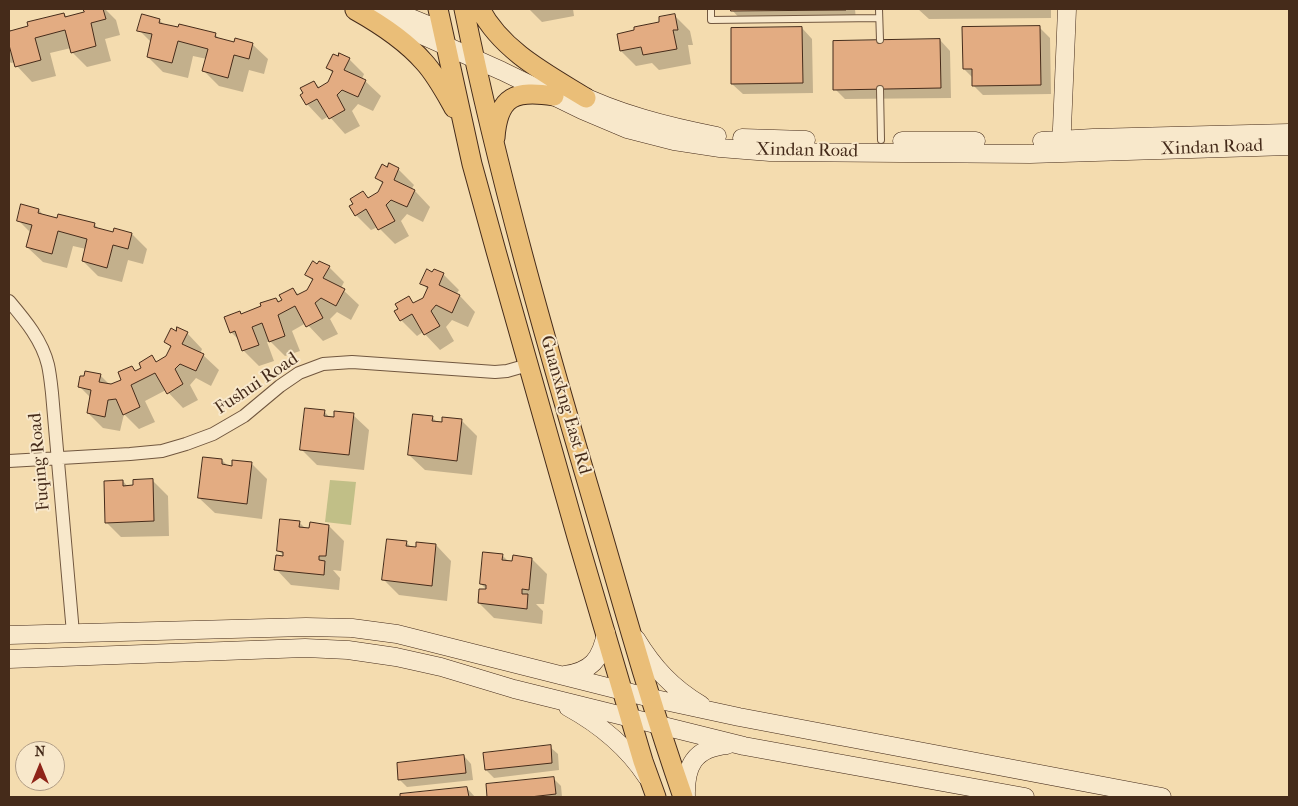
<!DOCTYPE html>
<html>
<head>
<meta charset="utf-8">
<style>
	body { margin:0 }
	#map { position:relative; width:1298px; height:806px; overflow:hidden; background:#f4dcaf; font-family:"IM FELL French Canon",serif }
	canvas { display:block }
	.frame { position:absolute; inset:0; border:10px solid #452b1a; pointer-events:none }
	.north { position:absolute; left:15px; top:741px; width:50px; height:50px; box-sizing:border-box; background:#f8e8cb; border:1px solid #b09c84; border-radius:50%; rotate:0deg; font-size:14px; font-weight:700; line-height:20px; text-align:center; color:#452b1a }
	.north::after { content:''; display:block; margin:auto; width:18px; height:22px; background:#8f2418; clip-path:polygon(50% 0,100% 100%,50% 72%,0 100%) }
</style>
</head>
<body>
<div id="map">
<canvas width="1298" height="806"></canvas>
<div class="frame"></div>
<div class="north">N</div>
</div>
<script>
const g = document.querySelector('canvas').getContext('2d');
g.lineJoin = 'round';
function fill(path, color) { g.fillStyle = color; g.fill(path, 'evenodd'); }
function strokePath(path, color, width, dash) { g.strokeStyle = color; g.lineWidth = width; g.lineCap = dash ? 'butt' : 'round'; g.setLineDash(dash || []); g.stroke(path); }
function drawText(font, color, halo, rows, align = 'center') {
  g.font = font + ' "IM FELL French Canon",serif'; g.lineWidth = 4; g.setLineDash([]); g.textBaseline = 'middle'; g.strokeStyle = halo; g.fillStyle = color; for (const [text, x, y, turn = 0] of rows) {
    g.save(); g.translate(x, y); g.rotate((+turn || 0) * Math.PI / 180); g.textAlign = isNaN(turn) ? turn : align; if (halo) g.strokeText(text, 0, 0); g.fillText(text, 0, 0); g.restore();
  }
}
const green = new Path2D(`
	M330,480l26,2 -5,43 -26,-3z`);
const shadow = new Path2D(`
	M84,9h21l11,11 4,15 -15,4 6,22 -24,6 -15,-15 -1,-4 -21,5 6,23 -24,6 -15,-16 -2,-4 -4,1 -2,-2v-32l2,3 53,-18 3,3 18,-5z
	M529,9h44l1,7 -32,6z
	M732,9h123l1,11 -114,1 -10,-11z
	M918,9h133v9l-122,1z
	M675,16l15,15 3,14h-5l3,19 -32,6 -7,-7 -16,3 -15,-15 40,-28z
	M159,20l6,5 50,9 5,6 15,3 17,1 16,15 -4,15 -15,-4 -6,22 -24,-6 -15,-15 3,-12 -14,-3 -5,22 -25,-6 -15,-15 4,-14 -13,-13z
	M802,28l10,11 1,54 -70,1 -11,-10z
	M1040,28l10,10 1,56 -68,1 -10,-10v-7l-9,-9z
	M940,40l10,11 1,47 -106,1 -10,-10z
	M349,59l15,15 -2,5 3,2 16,15 -8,15 -15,-7 -6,7 8,15 -15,8 -16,-18 -7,4 -15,-16 7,-22 6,6 9,-5 5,-9 -7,-6z
	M388,168l10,1 16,16 -3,5 4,1 15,16 -7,15 -16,-8 -6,7 8,15 -14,8 -17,-17 -7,3 -15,-15 -2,-11 9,-11 6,6 10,-6 4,-9 -6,-6z
	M22,206l17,4 5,6 14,3 36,5 6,6 14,3 18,1 15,15 -4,15 -15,-4 -6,22 -24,-6 -15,-15 3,-12 -13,-3 -6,22 -24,-6 -16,-15 4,-14 -13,-13z
	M329,267l15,15 -3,6 18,17 -8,15 -14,-8 -7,7 8,15 -15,7 -17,-18 -14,8 8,20 -15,5 -15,-15 -3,1 7,19 -15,5 -15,-15 -4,-10 -9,-9 9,-20 2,3 34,-16 4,3 3,-2 10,-11 6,6 9,-5 5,-9 -6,-6z
	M434,270l10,5 15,15 -3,5 4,1 15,16 -7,15 -16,-7 -6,7 8,14 -14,9 -17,-18 -6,4 -16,-16 7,-22 6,6 10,-5 4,-9 -6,-7 11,-9z
	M176,332l11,1 15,16 -2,5 3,1 16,15 -8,16 -15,-8 -6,7 8,15 -15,8 -17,-18 -21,11 10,21 -16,7 -15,-15 -4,17 -17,-3 -15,-15 3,-15 -11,-11 20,-12 11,11 12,-6 9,-13 4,4 7,-3 9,-11 6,6 9,-6 5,-9 -7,-6z
	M324,411l6,7 23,-3 16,15 -5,40 -47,-5 -16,-16z
	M432,417l6,6 23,-3 16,16 -5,39 -47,-5 -16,-15z
	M222,460l6,6 5,1 18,-4 16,16 -5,40 -47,-6 -16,-15z
	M152,480l16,16 1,40 -48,1 -15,-15 17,-41 5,6z
	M299,522l7,7 23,-3 15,15 -3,30 -8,-1 7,8 -1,12 -48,-5 -15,-16 10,-11 -8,-8z
	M406,542l6,6 24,-3 15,16 -4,40 -48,-6 -15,-15z
	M503,556l6,6 23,-3 15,15 -3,30h-8l7,7 -1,13 -48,-6 -15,-15 9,-12 -7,-7z
	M550,747l8,7 1,16 -65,8 -8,-8z
	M464,756l7,8 2,16 -66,7 -7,-7z
	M553,778l8,8 1,11h-73l-2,-12z
	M467,788l8,9h-74v-2z`);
const building = new Path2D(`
	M83,9h20l3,10 -15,4 5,23 -25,7 -6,-23 -30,8 6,22 -26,7 -6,-22v-17l1,3 18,-5 -1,-4 37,-9 1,4 19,-5z
	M731,9h115v1l-115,1z
	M142,14l18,5 -1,4 19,4 1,-3 37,9 -1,4 19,5 1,-4 18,5 -4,16 -15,-4 -6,23 -26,-7 6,-22 -30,-8 -6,22 -25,-6 5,-23 -15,-3z
	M675,14l3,16h-5l4,19 -34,6 -2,-8 -21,4 -3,-17 17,-4v-3l25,-5v-5z
	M1040,26l1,59 -69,1v-17h-9l-1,-42z
	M802,27l1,56 -72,1v-56z
	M940,39l1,49 -108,2v-49z
	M339,53l11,5 -6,12 22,10 -8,17 -16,-7 -5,5 8,15 -16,9 -12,-20 -11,6 -6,-10 3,-2 -3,-5 14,-7 4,7 10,-6 5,-11 -7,-3 7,-14 5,2z
	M389,163l10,5 -5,12 21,10 -8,17 -16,-7 -5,5 9,16 -17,9 -12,-21 -11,7 -6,-10 4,-2 -3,-5 13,-8 5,7 10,-6 5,-10 -8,-4 7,-14 5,3z
	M21,204l18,5 -1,4 19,5 1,-4 37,9 -1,4 19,5 1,-4 18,5 -4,16 -15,-4 -6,23 -25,-7 5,-22 -29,-8 -6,23 -26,-7 6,-22 -15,-4z
	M313,261l4,3 2,-3 11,5 -7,12 22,11 -9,17 -15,-8 -6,5 8,15 -17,9 -11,-21 -17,9 7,21 -16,6 -7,-19 -10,4 7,18 -17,6 -7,-20 -5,2 -6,-16 16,-6 1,3 20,-8 -1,-3 16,-5 2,4 4,-2 -3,-5 14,-7 4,7 10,-5 6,-11 -8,-4z
	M427,269l5,3 2,-3 10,4 -5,12 21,10 -8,18 -16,-8 -5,6 9,15 -16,9 -12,-21 -12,7 -6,-10 4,-2 -3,-5 14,-8 4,7 10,-5 5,-11 -8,-3z
	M177,327l11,5 -6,12 22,10 -8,17 -16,-7 -5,5 8,15 -16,10 -12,-21 -24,12 9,22 -17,8 -7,-16 -8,1 -3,17 -18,-4 4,-23 -13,-3 2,-11h4l1,-5 16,3 -2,8 12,2 10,-4 -3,-8 14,-6 3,5 6,-3 -2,-5 13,-8 4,7 10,-6 5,-10 -7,-4 7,-14 5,3z
	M305,408l20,2 -1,6 10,1v-6l20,2 -5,42 -49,-5z
	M413,414l20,2 -1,5 10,1v-5l20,2 -5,42 -49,-6z
	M203,457l19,2v5l10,2v-6l20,2 -5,42 -49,-6z
	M153,479l1,42 -49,2 -1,-42 19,-1v6l10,-1v-5z
	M280,519l20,2 -1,6 10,1 1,-6 19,3 -3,31h-7v4l6,1 -1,14 -50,-5 2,-15 7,1v-4l-6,-1z
	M387,539l20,2 -1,5 10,1v-5l20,2 -4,42 -50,-6z
	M483,552l20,2 -1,6 10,1 1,-6 19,3 -3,32 -7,-1v5h6l-1,15 -49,-6 1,-14h7v-4l-6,-1z
	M551,745l1,18 -67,7 -2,-17z
	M464,755l2,18 -68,7 -1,-17z
	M554,777l2,17 -26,3h-43l-1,-13z
	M467,787l2,10h-69v-3z`);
const lane = new Path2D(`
	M711,9v11l168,-2
	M879,9l1,31
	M880,89l1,51`);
const street = new Path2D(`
	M9,301c16,19 33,39 39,64 2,9 3,19 4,28l21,240
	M9,461l121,-7 32,-3 24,-7 27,-10 31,-18 36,-30 19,-13 24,-9 29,-2 143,10 12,-1 21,-6`);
const secondary = new Path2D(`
	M389,9l39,16
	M376,18l39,14 87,39 80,39 45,19 47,12 46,7 50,4 260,2 259,-8
	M572,91c47,23 94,35 145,45
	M742,138l64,2
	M902,141h74
	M1042,141l51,-3 196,-5
	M1061,152l6,-143
	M9,635l297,-8 46,1 45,6 254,64 88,19 423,80
	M636,639c17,28 36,49 65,66
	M9,659l296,-11 43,2 48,7 45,10 73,22 230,57 281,51
	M565,675c26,-4 36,-15 41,-42
	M568,707c31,17 60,41 79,70
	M686,797c-1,-31 8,-49 41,-52`);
const primary = new Path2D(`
	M438,9l34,155 24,87 81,286 66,224 13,36
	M464,9c34,166 81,330 129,493 29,99 56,198 90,295
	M480,9c22,42 67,65 106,89
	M355,10c25,14 50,30 69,52 12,13 21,30 30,46
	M495,138c3,-43 21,-48 59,-42`);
const streetNames = [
	["Xindan Road",1212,148,-2],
	["Xindan Road",807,151,1],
	["Fushui Road",257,384,-34],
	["Guanxkng East Rd",565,405,74],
	["Fuqing Road",40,462,-95]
];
fill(green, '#c1bf87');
fill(shadow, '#0003');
fill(building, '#e3ac82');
strokePath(building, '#452b1a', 1);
strokePath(lane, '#71573f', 8);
strokePath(street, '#71573f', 14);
strokePath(secondary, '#452b1a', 19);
strokePath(primary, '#452b1a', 21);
strokePath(lane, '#f8e8cb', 6);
strokePath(street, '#f8e8cb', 12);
strokePath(secondary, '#f8e8cb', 18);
strokePath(primary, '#eabe78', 19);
drawText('18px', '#452b1a', '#f8e8cb', streetNames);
</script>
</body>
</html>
